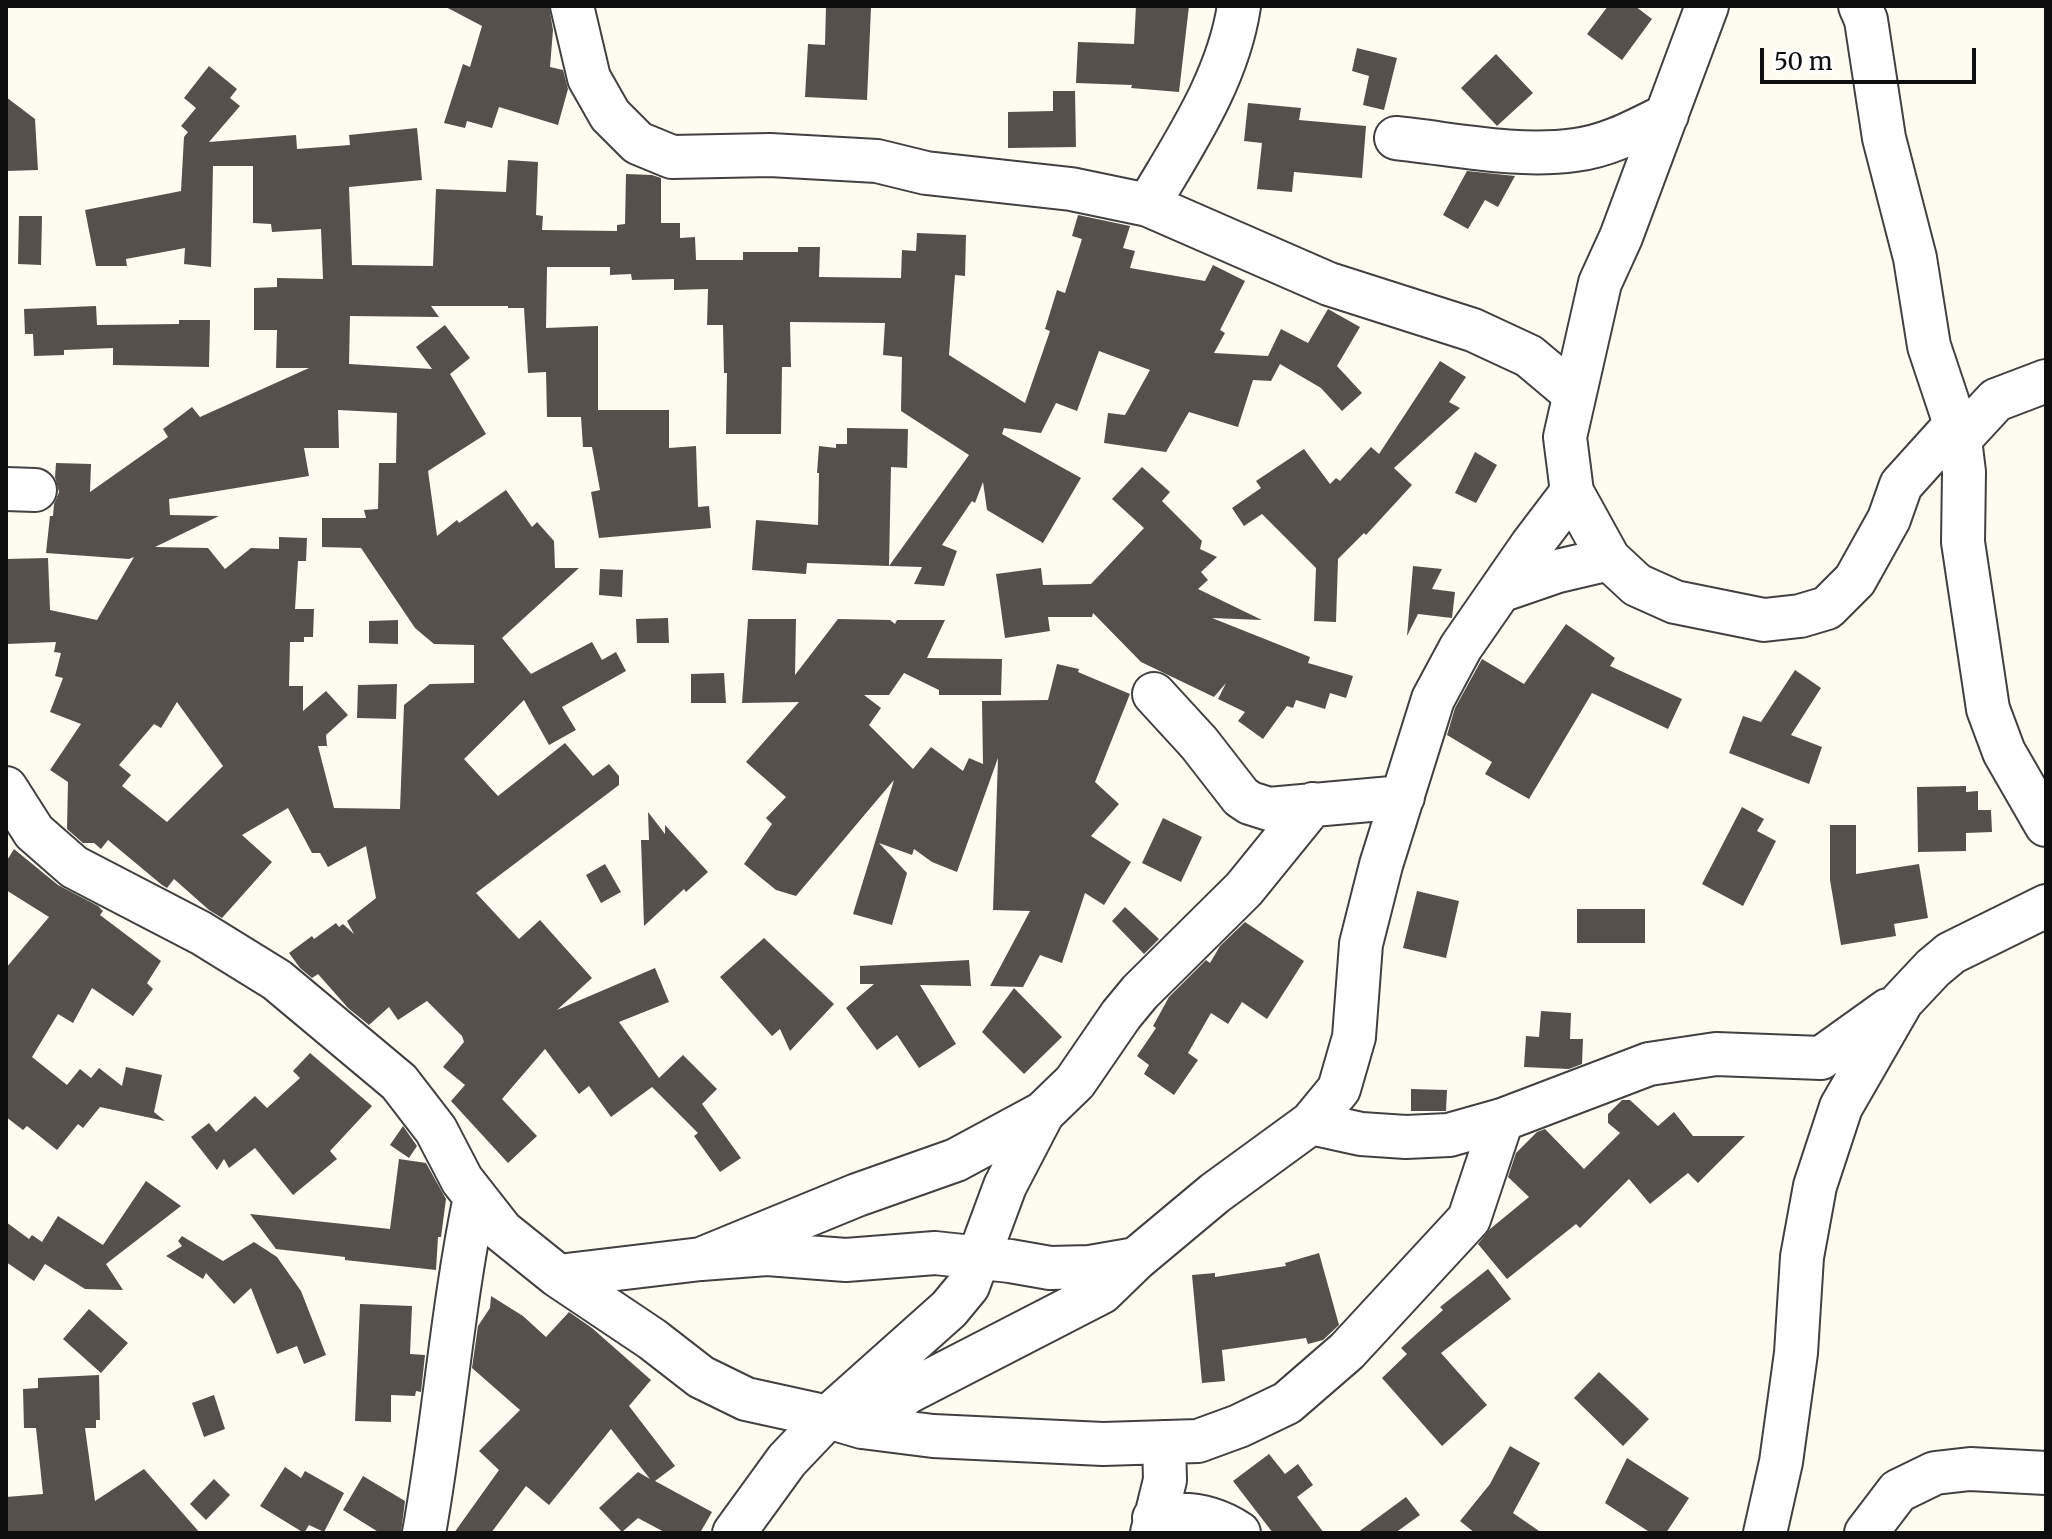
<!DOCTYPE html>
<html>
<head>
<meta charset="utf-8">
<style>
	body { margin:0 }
	#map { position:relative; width:2052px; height:1539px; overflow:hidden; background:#fefbf1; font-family:Merriweather,serif }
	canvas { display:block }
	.frame { position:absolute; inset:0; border:8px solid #0e0e0e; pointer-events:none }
	.scale { position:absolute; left:1760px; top:48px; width:216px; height:36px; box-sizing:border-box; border:4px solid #0e0e0e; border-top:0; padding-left:10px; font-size:24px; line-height:28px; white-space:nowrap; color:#0e0e0e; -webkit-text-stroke:6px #fff; paint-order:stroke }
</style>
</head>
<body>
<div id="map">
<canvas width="2052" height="1539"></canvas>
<div class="frame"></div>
<div class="scale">50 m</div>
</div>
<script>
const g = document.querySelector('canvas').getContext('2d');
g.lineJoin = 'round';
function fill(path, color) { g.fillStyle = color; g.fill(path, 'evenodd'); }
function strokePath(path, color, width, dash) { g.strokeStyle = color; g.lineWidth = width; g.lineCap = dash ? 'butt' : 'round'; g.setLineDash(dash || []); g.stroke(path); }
const building = new Path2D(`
	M444,6h105l4,24 -3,37 13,3 5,19 -10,36 -59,-18 -7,21 -25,-7 -2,7 -21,-5 19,-59 7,3 12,-41z
	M826,6l45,2 -4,92 -62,-3 3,-53 17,1z
	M1136,6h53l-10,86 -48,-4 1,-3 -56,-2 2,-41 56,2z
	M1608,6h27l17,13 -30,41 -35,-26z
	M1357,48l40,10 -13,52 -21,-5 6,-29 -17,-5z
	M1496,54l37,39 -36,33 -36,-38z
	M209,66l28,23 -7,9 10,8 -31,36 87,-7 1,14 53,-4 -1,-10 68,-7 5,52 -73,7 3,78 81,1 3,-77 70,3 2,-32 30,2 -2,53 7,1 -1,14 75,1v-6l8,-1 1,-50 26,1 9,3v45h19v15l15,-1 1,23h47v-8h55v-5h22l-1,30 82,1 1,-28 14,1 1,-18 49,2 -1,41 -10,-1 -6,80 76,48 25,-72 -5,-2 12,-39 8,3 17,-54 -10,-3 6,-21 52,11 -7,22 12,3 -5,17 75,13 8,-16 32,16 -25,49 5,3 -11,20 54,3 13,-27 27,14 20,-34 32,18 -23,39 25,27 -20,18 -21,-23 -41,-24 -9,17 -18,-1 -15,47 -49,-15 -23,40 -62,-9 4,-30 17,2 25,-45 -51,-19 -22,60 -21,-8 -15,30 -37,-5 -2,6 79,44 -38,65 -56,-33 -4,-28 -8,21 -3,-2 -30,44 15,6 -13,35 -30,-2 8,-17 -33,-1 80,-111 -68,-44 1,-54 -19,-2 2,-32 -95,-1 1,45h-9l-1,67h-55l1,-61h-3l-1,-48h-16l1,-36 -34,1v-11l-42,1 -1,-6 -21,1v-8h-63l-1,61 52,-2v84h71v38l27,-2 2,61 11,-1 2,22 -112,10 -8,-46 9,-2 -8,-43h-9l-2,-30h-34l-1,-45 -18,1 -4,-65h-16v-2h-77l8,11 -89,-1 -1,48 83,5 -16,-22 29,-22 25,33 -20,16 36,60 -58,37 9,65 20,-16 2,3 47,-33 26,37 5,-5 17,19 1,27h24l-77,70 29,36 61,-32 10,18 14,-8 10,19 -64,36 14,23 -27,15 -25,-45 -60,59 34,37 67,-53 28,33 16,-12 10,12v9l-143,108 43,46 21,-19 52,58 -35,32 98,-42 14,34 -50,20 40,56 24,-23 34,34 -15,15 39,54 -21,14 -26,-36 4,-3 -46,-46 -41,30 -22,-31 -10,8 -34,-45 -43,50 35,37 -29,27 -57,-62 14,-16 -22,-18 21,-25 -2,-6 -35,-35 -29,19 -9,-13 -20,18 -21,-17 -30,-34 -6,4 -12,-10 -11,-15 23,-17 2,3 22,-16 3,4 4,-3 11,10 -7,-13 29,-23 -10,-52 -38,21 -8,-14h-8l-24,-45 -46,27 30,27 -50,56 -13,-8 -35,-31 -7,9 -5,-3 -54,-45 -7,9 -7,-6h-11l-16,-14 1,-47 -18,-12 31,-46 -31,-12 13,-34 -8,-2 6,-23 -7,-1 2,-10 -49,2 -1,-85 42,-1 2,52 47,10 37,-63 -5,2 -83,-6 4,-37h3l1,-12 5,-12 -4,-15 1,-14 35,1 -1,28 78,-55 -5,-8 29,-22 8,10 109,-49h-33l1,-38h-23v-42l23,-1v-9l46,1 -2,-50 -49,3 -1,-8 -18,-1v-57h-40l-2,101 -27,-3 1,-16 -59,11 1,7h-31l-11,-56 96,-19 3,-54 4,-5 -7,-6 15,-18 -12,-10zM338,410l59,3 -1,50h-17l-1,46 -14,1 2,8h-44v29l39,1 54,80 19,16 40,1v38l-44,1 -26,21 -4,104 -66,-1 -16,-62h9l-1,-11 22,-20 -22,-24 -23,20v-25h-14l1,-44h14v-5h9l1,-28h-19l3,-48h8l1,-23 -28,-1v12l-28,-1 -26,21 -17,-21 -53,-1 64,-31 -49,-1 -1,-16 140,-23 -5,-28h35zM177,702l46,64 -56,56 -45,-36 9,-11 -12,-10 35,-41 7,4z
	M1053,91h22l1,56 -68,1v-36l45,-1z
	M6,97l29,22 3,51 -32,1z
	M1248,103l53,5 -2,12 67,6 -4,52 -68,-6 -2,20 -35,-3 5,-46 -18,-2z
	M1467,171l48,5 -17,31 -13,-7 -17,29 -25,-14z
	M19,216h23l-1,49 -23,-1z
	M96,306l1,19 82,-1v-4h31l-1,47 -96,-2v-17l-49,2v5l-30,1 -1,-22h-8l-1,-25z
	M1440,361l26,16 -17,25 11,6 -66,60 18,17 -46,50 -2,-2 -26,26 -2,63 -22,-1 2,-53 -54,-54 -18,12 -12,-18 29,-20 -5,-7 48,-32 26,35 6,-6 4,3 31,-34 8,7z
	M847,428l61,1 -1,39 -16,-1 -2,99 -82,-3 -1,11 -54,-4 4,-50 62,5 1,-52h-2l2,-27 17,2v-4h11z
	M1475,452l22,13 -21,38 -21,-10z
	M1142,467l28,25 -8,9 40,40 -2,8 17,8 -16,15 7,8 -10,9 64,31 -50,-2 98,39 -2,6 45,13 -7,22 -16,-5 -5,16 -29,-9 -3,8 -6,-2 -24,33 -25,-18 7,-9 -27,-13 8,-16 -12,14 -73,-35 -48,-49 -1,4h-44l2,14 -45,7 -9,-64 45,-6 2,17 48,-1 53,-56 -32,-29z
	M1413,566l29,3 -10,20 23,3 -3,26 -34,-4 -11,22z
	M600,569l23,1 -1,27 -23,-2z
	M668,618l1,25h-32l-1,-24z
	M748,619h48l-1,56 43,-56 52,1 5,4 2,-4h48l-18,38 75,1 -1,36h-62v-5l-35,-17 -15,22h-25l17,13 -12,17 44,44 18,-22 32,24 6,-13 14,6 -1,-63 66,-1 9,-36 22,5 -1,3 52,22 -35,88 24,22 -28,32 40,26 -27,43 -19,-12 -23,70 -22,-8 -17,32 -33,-1 40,-75 -37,-1 5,-152 -41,114 -25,-10 -18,-13 -2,6 -33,-12 28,30 -15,52 -39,-11 41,-134 -98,116 -20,-6 -32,-26 28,-40 -6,-6 20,-21 -40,-35 53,-60 -57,1z
	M398,620v24l-29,-1v-22z
	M1566,624l49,34 -5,8 72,33 -14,30 -76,-36 -63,106 -44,-25 7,-12 -45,-27 8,-27 27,-49 42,25z
	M1795,670l26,18 -30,47 31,12 -13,37 -80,-31 14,-37 18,6z
	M724,673l2,30h-35v-29z
	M397,684l-1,35 -39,-1 1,-33z
	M1966,786v6l12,-1v19h13l1,22 -26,1v18l-48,1 -1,-65z
	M1742,807l22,12 -7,12 19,10 -33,65 -41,-22z
	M648,812l17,22v-9l43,47 -22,20 -2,-3 -40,37 -3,-86h8z
	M1163,818l39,19 -21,45 -39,-19z
	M1830,825h26v49l63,-10 9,54 -34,6 2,12 -55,9 -11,-65z
	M14,849l44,36 40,21 5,5 -3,4 61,46 -14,22 6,6 -20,27 -41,-28 -19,35 -15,-9 -26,43 35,28 13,-16 11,9 8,-10 23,18 4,-19 36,8 -8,37 11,9 -65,-14 -17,21 -5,-4 -21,26 -30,-24 -4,4 -17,-13v-149l43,-51 -43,-27v-28z
	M605,864l16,28 -20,11 -15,-28z
	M1417,891l42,10 -13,57 -43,-10z
	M1125,907l34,32 -15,15 -32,-33z
	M1577,909h68v34h-68z
	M1245,922l59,39 -37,58 -25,-17 -14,22 -17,-11 -23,40 10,7 -24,35 -30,-21 5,-9 -12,-9 19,-28 -3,-2 16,-29 37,-37 4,3 10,-17z
	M764,938l70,66 -44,47 -10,-22 -8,7 -52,-59z
	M969,960l2,26 -51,-1 36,59 -37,24 -22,-33 -20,15 -31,-42 28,-24h-14v-18z
	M1014,988l48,49 -38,37 -42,-42z
	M1541,1011l30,2 -1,26h13l-1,25 -13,5 -45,-2 2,-31 13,1z
	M310,1053l62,53 -42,45 7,8 -44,36 -38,-47 -26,20 -5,-9 -7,11 -26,-33 18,-14 7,9 39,-36 12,12 33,-30 -7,-7z
	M1411,1089l36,1 -1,21h-35z
	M1622,1100h8l28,26 16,-14 19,24h52l-47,47 -10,-10 -38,31 -21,-25 -49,49 -4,-4 -69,55 -29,-35 12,-15 39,-32 -21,-20 8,-24 21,-21 8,-3 39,40 36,-36 -12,-10v-9z
	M403,1126l14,20 -8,12 -19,-13z
	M399,1159l27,4 20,36 -5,38h-3l-2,33 -91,-10v-3l-69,-8 -26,-35 140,15z
	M146,1181l35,25 -75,58 17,26 -38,-1 -40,-25 -11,17 -28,-19v-40l23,17 3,-4 10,7 16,-26 45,29z
	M182,1236l41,25 31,-19 23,15 24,34 25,64 -22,9 -7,-18 -20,8 -26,-66 -17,16 -28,-31 -3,6 -37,-23 16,-10 -4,-5z
	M1319,1253l20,72 -16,15 -15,4 -2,-6 -84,12 3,31 -23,2 -10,-108 23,-2v4l71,-11 -1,-3z
	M1488,1269l23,30 -70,54 46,52 -45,41 -60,-68 25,-24 -6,-6 42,-38 -3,-3z
	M491,1296l32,20 23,21 23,-25 23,16 59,52 -22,26 46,60 -20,15 57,31 -12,21h-34l-28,-15 -16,14 -23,-24 39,-36 12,7 -39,-50 -62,76 -23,-19 -35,47h-37l45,-63 -20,-19 41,-41 -48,-42 6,-42 12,-18z
	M360,1304l52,2 -2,48 15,1 -4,37 -5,-1 -1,5 -24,-1v27l-36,-1z
	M89,1309l39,34 -27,30 -38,-34z
	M1599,1372l50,47 -26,27 -49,-48z
	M99,1375l1,45h-4v8h-11l10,73 49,-32 56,64h-194v-36l37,-3 -7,-66h-12l-1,-39 15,-1v-10z
	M214,1395l11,34 -21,8 -12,-34z
	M1510,1446l30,17 -27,50 29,20h-67l-15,-12 30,-37z
	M1269,1454l16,20 13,-10 15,21 -16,12 27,36h-51l-40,-52z
	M1627,1458l62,40 -23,35h-15l-46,-30z
	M285,1467l16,11 4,-7 39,22 -20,39 -15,-7 -5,8 -44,-27z
	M363,1476l42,25 -4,32h-21l-37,-23z
	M214,1479l16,16 -24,25 -16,-16z
	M1406,1497l14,18 -25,18h-38z`);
const minor = new Path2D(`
	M572,6l17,72 21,37 28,28 34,14 98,-2 107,6 49,12 145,16 77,16 181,79 144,46 56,26 44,37
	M1707,6l-86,231 -21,46 -35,154 7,55 37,67 28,26 38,17 89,18 36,-4 27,-8 28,-28 34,-61 12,-34 55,-61
	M1860,6l6,14 18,118 31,120 14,88 31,93 4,33 -1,70 25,167 16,43 42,73
	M1396,138c58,6 120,20 179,12 33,-4 62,-20 92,-35
	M1148,205c37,-63 80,-126 91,-199
	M1960,439l36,-39 50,-19
	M6,489l29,1
	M1500,591l58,-20 51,-12
	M1154,694l45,49 42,54 9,6 19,6 134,-12
	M6,788l28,44 40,35 127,66 76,47 122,102 37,48 26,50 40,51 56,45 94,63 49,38 45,22 82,18 34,10 71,9 170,8 95,-3 41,-15 48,-23 60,-52 122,-132 33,-99
	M1311,1123l50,11 45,3 43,-2 53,-15 147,-56 67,-10 105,4 67,-48
	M701,1259l66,-5 79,6 89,-7 75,8 40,7 40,-1 46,-8 79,-66 96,-70 28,-34 15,-52 7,-93 20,-79 52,-166 28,-52 70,-101 41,-54
	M558,1276l143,-17 156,-64 99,-35 87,-47 32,-31 46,-67 19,-23 104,-103 69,-85
	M862,1427l46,-35 194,-100 34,-33
	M1154,1518c31,-7 58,-3 85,15
	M424,1533c20,-111 28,-225 51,-336
	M734,1533l53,-73 41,-43 121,-108 19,-23 37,-100 38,-73
	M1152,1533l13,-53 -1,-38
	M1765,1533l16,-71 15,-109 6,-96 13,-71 26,-79 61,-106 31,-33 18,-15 95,-47
	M1866,1533l32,-42 37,-18 35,-4 76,4`);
fill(building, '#56504c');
strokePath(minor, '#414141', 46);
strokePath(minor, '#fff', 42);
</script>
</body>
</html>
